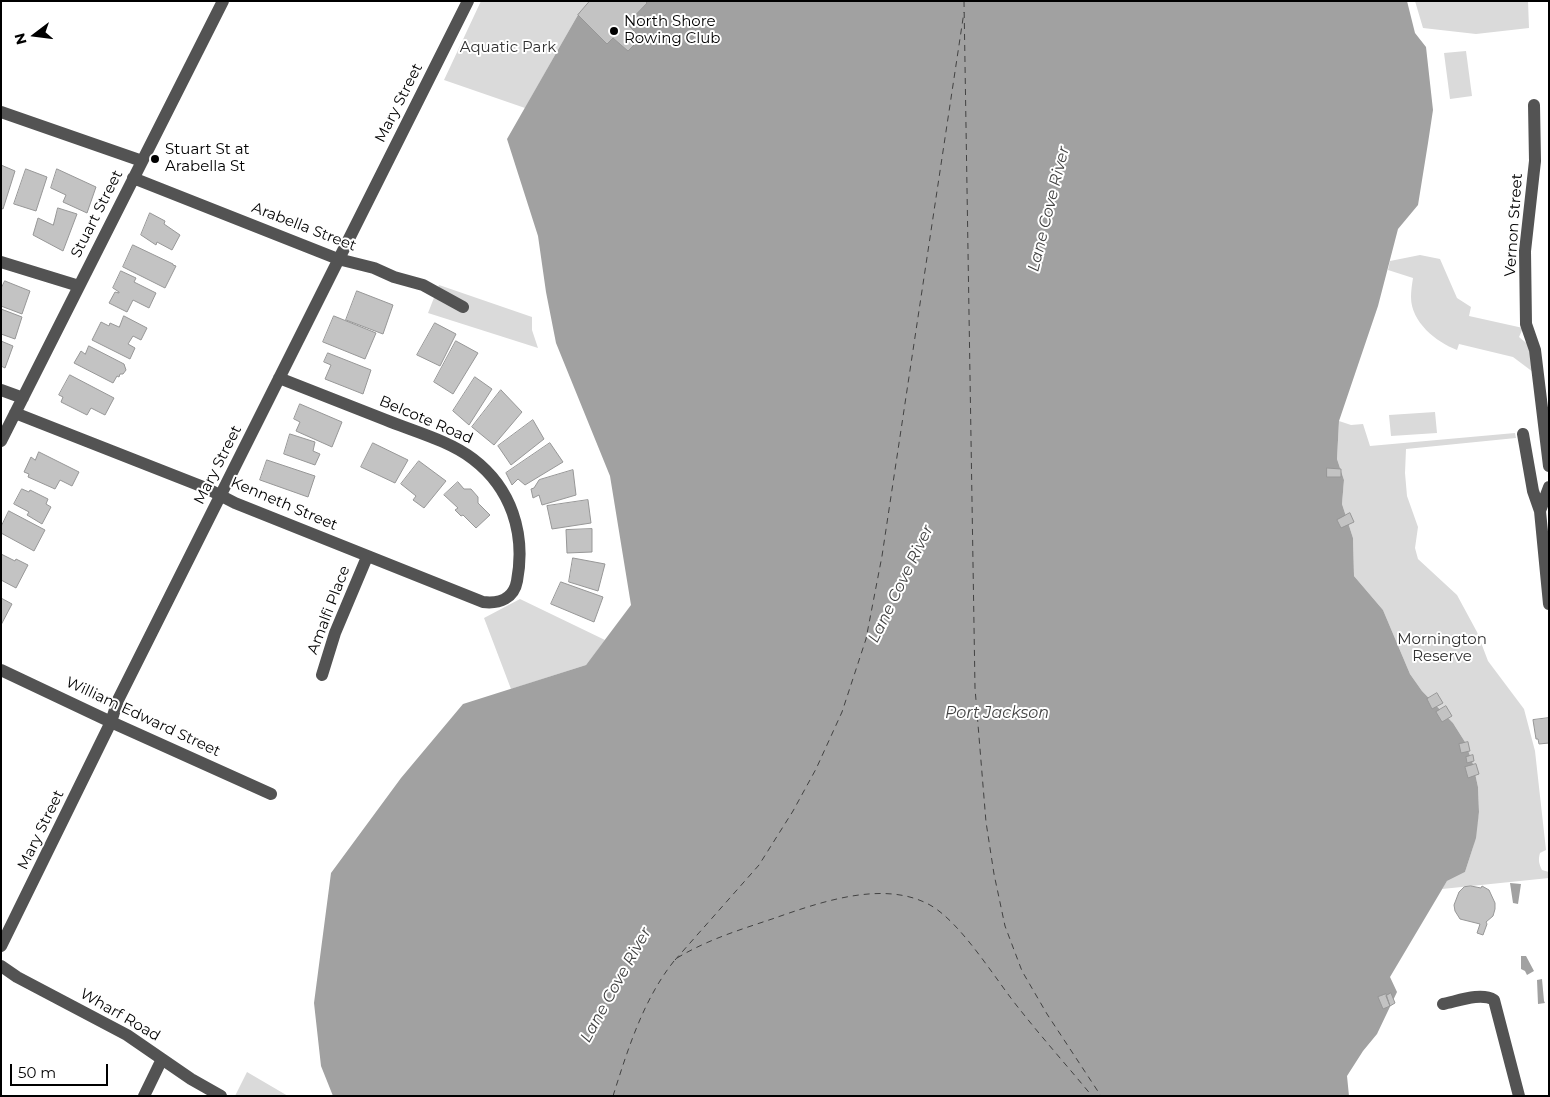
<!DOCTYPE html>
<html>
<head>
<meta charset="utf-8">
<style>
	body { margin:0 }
	#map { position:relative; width:1550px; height:1097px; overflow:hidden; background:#fff; font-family:Montserrat,sans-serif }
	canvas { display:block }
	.frame { position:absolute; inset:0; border:2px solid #000; pointer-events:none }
	.north { position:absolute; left:10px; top:10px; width:50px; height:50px; -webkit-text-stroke:4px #fff; paint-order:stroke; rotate:255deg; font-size:14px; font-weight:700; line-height:20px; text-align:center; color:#000 }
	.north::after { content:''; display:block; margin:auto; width:18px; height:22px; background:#000; clip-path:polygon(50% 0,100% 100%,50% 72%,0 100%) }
	.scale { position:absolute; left:10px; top:1064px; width:98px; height:22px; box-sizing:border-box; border:2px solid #000; border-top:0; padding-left:6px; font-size:15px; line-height:18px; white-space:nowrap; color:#000; -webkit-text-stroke:4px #fff; paint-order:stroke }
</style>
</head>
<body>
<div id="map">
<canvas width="1550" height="1097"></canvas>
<div class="frame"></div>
<div class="north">N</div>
<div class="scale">50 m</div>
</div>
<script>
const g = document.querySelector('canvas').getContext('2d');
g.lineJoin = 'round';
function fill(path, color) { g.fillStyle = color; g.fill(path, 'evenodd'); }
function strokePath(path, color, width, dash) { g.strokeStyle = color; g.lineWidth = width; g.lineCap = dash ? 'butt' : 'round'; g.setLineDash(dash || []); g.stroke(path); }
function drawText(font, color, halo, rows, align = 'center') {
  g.font = font + ' Montserrat,sans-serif'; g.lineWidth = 4; g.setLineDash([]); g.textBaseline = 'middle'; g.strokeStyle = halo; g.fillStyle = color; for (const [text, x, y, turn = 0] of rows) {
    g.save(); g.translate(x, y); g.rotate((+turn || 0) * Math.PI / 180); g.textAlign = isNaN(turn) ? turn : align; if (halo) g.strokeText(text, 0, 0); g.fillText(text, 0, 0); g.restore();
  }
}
const green = new Path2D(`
	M481,1h123l-25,12 -54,95 -81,-28z
	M1415,1h113l1,27 -53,6 -53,-6z
	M1466,51l6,45 -22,3 -6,-46z
	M1420,255l20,4 17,39 14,9 -2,9 54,12 -4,9 11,9 3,26 -20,-15 -54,-13 -2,6c-21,-8 -46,-28 -46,-53 0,-6 1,-13 2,-19l-25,-8 2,-9z
	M439,285l93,32v13l6,18 -110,-35z
	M1435,412l2,21 -46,3 -2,-21z
	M1339,421l12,4 12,-1 7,22 145,-13 1,5 -110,11 -1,24 2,23 11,31 -3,21 3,11 39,36 20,37 11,29 36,48 11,42 11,99 -6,3c-2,7 -1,11 2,17l7,2v6l-107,11 5,-8 18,-9 8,-25 6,-35 -1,-25 -5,-23 -8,-22 -12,-19 -31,-32 -12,-17 -27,-64 -29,-34 -1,-38 -11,-34 2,-24 -7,-21z
	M520,599l85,41 -19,25 -75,24 -27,-71z
	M247,1072l41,24h-53z`);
const water = new Path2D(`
	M604,1h803l8,32 11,14 7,63 -5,33 -10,62 -20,24 -20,77 -39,115 -2,38 7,21 -2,24 11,34 1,38 29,34 27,64 12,17 31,32 12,19 8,22 5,23 1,25 -3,26 -11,34 -18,9 -57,96 7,15 -20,42 -14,17 -16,25 2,20h-1016l-12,-30 -7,-63 17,-130 70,-95 62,-74 123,-39 45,-60 -21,-129 -54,-133 -10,-51 -8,-56 -31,-97 72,-126z
	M1510,883l11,1 -3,20 -5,-1z
	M1521,956h5l8,15 -7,4 -2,-4 -4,-2z
	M1542,979l2,22 1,2 -7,1 -1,-24z`);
const ferry = new Path2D(`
	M964,1l11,687 11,134 8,52 11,52 17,45 25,43 54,82
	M677,958c30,-18 62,-28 95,-39 46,-16 111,-40 158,-14 32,18 67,77 91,106 23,29 48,57 71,85
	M675,960l84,-95 34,-54 23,-42 26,-57 24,-73 16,-83 82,-544
	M613,1096c15,-47 30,-96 61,-135`);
const building = new Path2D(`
	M590,1h55l2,2 -20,21 14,14 -13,13 -15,-13 -6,6 -29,-29z
	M1,165l14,6 -12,38 -2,-1z
	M26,169l21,8 -11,34 -22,-7z
	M57,169l39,18 -9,26 -24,-11 3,-7 -15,-7z
	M58,208l19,6 -14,37 -30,-16 5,-17 15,7z
	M150,213l15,8 -1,3 16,11 -8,15 -15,-8 -1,3 -15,-10z
	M133,245l40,19v1l3,1 -11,22 -42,-21z
	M121,271l15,7 -2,4 22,11 -7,15 -16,-8 -6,12 -18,-9 6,-11 4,1v-1l-6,-4z
	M5,281l25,10 -8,23 -21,-8v-17z
	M357,291l36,14 -10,29 -37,-14z
	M1,309l21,8 -7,22 -14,-5z
	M124,316l23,12 -6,12 -8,-4 -5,8 7,4 -5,11 -38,-19 9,-18 8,4 1,-3 9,4z
	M334,316l42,17 -11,26 -42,-17z
	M435,323l21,11 -16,32 -23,-11z
	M1,341l12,5 -8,22 -4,-2z
	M456,341l22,12 -25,41 -19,-12z
	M89,346l35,18 2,6 -3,4h-3l-1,3 -2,-1 -4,7 -39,-20 7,-12 4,3z
	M328,353l43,17 -8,24 -38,-15 6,-14 -7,-3z
	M70,375l44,23 -9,17 -14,-7 -4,7 -26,-13 2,-5 -4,-2z
	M475,377l17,12 -23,36 -16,-14z
	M501,390l21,22 -28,33 -22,-18z
	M300,404l42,18 -10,25 -36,-16 4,-9 -6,-3z
	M533,420l11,19 -33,26 -13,-19z
	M290,434l25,8 -2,9 7,3 -5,11 -31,-11z
	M373,443l35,17 -13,23 -34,-16z
	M550,443l13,19 -38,23 -7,-6 -6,6 -6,-12z
	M39,452l40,20 -7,14 -12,-6 -5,9 -27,-12 1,-3 -5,-2 7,-15 4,3z
	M267,460l48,16 -7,21 -48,-17z
	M419,461l27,20 -22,27 -11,-8 3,-4 -15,-12z
	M1327,468l14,1v8h-14z
	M573,470l3,25 -34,10 -3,-10 -6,3 -2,-9 3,-1 5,-8z
	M458,482l6,7h7l7,8v6l12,12 -14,13 -13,-13 -2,1 -6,-6 3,-2 -14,-13z
	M22,489l7,3 1,-2 18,9 -2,5 5,3 -9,17 -15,-9 2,-3 -15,-8z
	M588,500l3,23 -39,6 -5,-23z
	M9,511l36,19 -11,21 -33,-18v-6z
	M1350,513l4,9 -13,6 -4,-8z
	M592,529v23l-25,1 -1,-23z
	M1,554l14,7 1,-2 12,6 -12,23 -15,-8z
	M573,558l32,6 -7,27 -29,-9z
	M561,582l42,15 -9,25 -43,-18z
	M1,598l11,6 -11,21z
	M1437,693l6,10 -11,6 -5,-10z
	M1446,706l6,10 -10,6 -6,-10z
	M1549,718v25l-10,1 -1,-5h-2l-3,-19z
	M1468,742l2,9 -9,2 -2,-9z
	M1473,755l1,6 -7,2 -1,-6z
	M1476,764l3,10 -11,4 -3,-11z
	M1471,886l10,2 1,-2 7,4 6,13v6l-2,7 -7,6 1,2 -4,11 -6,-2 3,-9 -20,-5 -5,-8 -1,-6 5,-13 5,-5z
	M1391,993l4,10 -5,3 -4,-10z
	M1386,994l4,12 -7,3 -5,-12z`);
const minor = new Path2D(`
	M1534,105l1,56 -10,90 1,73 9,26 14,116
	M1,112l141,49
	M133,178l205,81 36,9 20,9 29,8 40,22
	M1,262l78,24
	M1,390l22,8
	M15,413l191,75 29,15 248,99c17,2 31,-4 34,-21 9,-48 -6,-93 -44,-122 -23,-18 -60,-28 -87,-39 -36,-14 -71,-28 -107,-42
	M1523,434l10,57 7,20
	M1,441l222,-440
	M1549,487l-9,24 9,93
	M1,670l110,52 160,72
	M322,675l13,-42 32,-76
	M1,946l110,-224 7,-22 350,-699
	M1,966l16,11 110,58 64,44 30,17
	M1443,1004c15,-3 38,-12 51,-4l25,96
	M144,1096l18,-37`);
const markers = [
	[614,31,5,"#000"],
	[155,159,5,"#000"]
];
const poiNames = [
	["North Shore",624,22],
	["Rowing Club",624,39],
	["Stuart St at",165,150],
	["Arabella St",165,167]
];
const parkNames = [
	["Aquatic Park",508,48],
	["Mornington",1442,640],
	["Reserve",1442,657]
];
const streetNames = [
	["Mary Street",399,103,-63],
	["Stuart Street",97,214,-63],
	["Vernon Street",1514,225,-86],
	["Arabella Street",304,227,21],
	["Belcote Road",426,420,23],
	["Mary Street",218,465,-63],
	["Kenneth Street",284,504,23],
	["Amalfi Place",329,610,-69],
	["William Edward Street",143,717,25],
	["Mary Street",41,830,-64],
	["Wharf Road",120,1015,30]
];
const waterNames = [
	["Lane Cove River",1049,209,-76],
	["Lane Cove River",901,584,-64],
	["Port Jackson",997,713],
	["Lane Cove River",616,985,-61]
];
fill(green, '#dadada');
fill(water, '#a1a1a1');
strokePath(ferry, '#424242', 1, [6, 5]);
fill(building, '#c3c3c3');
strokePath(building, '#979797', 1);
strokePath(minor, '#535353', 12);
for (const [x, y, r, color] of markers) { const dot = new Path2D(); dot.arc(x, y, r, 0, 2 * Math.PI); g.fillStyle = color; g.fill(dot); strokePath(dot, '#fff', 2); }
drawText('15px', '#000', '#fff', poiNames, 'left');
drawText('15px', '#313131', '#fff', parkNames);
drawText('15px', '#000', '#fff', streetNames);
drawText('italic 16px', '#424242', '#fff', waterNames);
</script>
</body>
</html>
